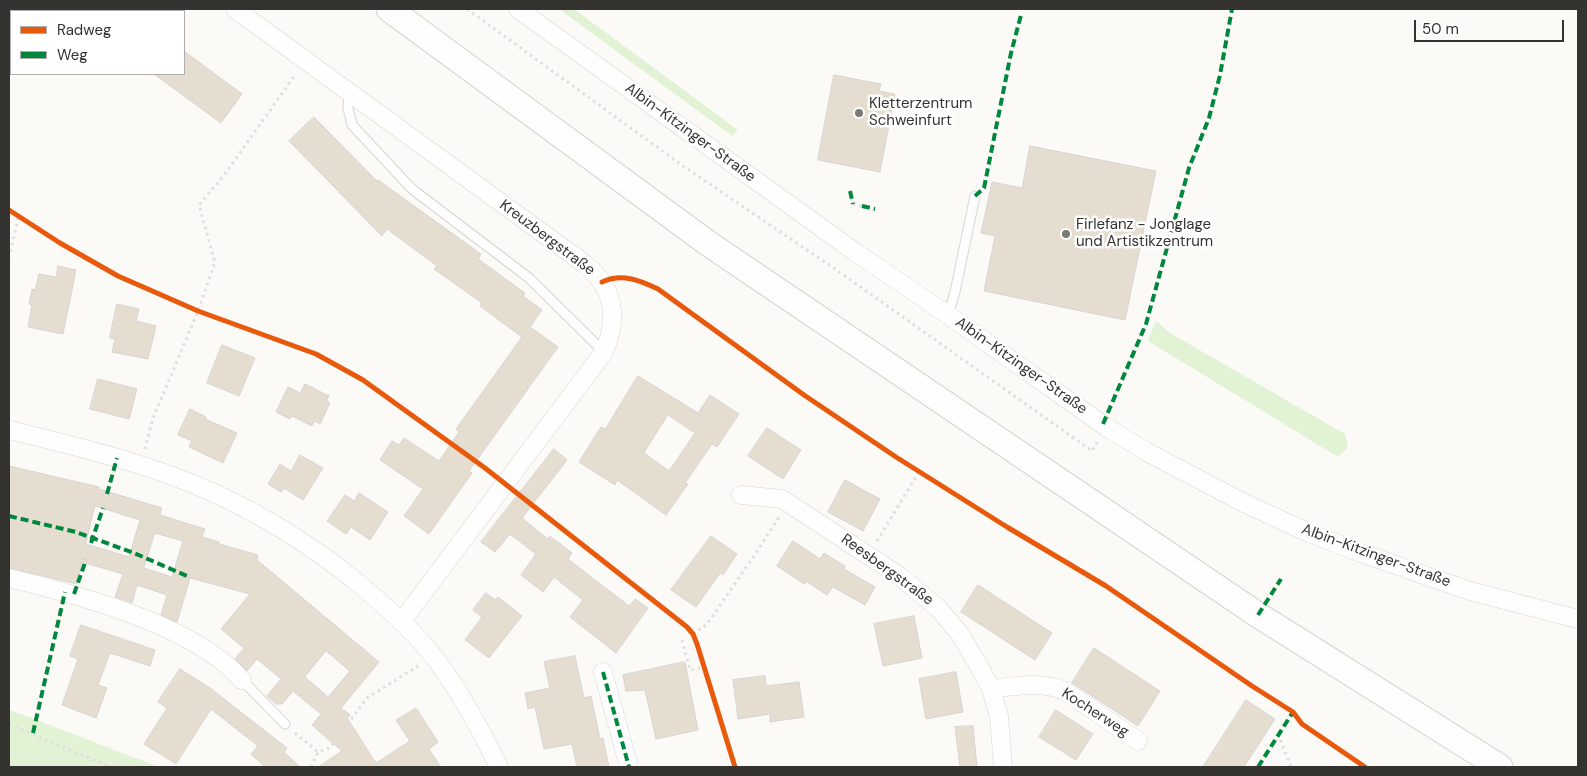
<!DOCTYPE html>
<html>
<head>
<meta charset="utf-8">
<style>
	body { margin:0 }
	#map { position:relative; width:1587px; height:776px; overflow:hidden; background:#fcfaf7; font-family:"DM Sans",sans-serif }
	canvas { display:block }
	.frame { position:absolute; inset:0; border:10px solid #353330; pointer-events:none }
	.legend { position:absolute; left:10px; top:10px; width:175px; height:65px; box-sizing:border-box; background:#fff; border:1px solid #aeadac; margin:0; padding:6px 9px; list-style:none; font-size:15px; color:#353330 }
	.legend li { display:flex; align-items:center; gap:10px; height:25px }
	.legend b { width:25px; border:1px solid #aeadac }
	.scale { position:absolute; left:1414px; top:20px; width:150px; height:22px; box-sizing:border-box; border:2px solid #353330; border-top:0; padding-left:6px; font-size:15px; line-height:18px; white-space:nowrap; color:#353330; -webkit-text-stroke:4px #fff; paint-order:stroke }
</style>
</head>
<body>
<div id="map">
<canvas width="1587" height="776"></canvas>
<div class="frame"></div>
<ul class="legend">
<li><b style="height:6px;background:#e8590c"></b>Radweg</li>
<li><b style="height:6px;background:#00873e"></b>Weg</li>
</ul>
<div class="scale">50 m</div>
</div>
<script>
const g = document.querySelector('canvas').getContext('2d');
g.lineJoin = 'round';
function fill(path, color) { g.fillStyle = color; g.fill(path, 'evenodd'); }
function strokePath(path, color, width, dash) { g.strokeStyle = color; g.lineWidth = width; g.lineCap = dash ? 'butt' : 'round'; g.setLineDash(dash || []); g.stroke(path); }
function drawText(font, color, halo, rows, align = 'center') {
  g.font = font + ' "DM Sans",sans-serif'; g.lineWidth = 5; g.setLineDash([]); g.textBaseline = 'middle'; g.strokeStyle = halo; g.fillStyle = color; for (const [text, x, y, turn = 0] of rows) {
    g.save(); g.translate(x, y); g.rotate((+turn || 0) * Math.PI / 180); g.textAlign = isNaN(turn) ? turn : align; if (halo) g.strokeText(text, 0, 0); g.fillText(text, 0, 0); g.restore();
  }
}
const green = new Path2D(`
	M559,9h15l164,121 -6,6z
	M1156,321l14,12 175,101 3,13 -10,10 -190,-116z
	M9,710l15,5 135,52h-150z`);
const building = new Path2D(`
	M184,51l58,43 -21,29 -67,-49h30z
	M834,75l47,9 -2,7 16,3 -15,78 -62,-12z
	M314,117l63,64 1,-1 103,74 -3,5 47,34 -2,3 19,14 -12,17 28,20 -89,124 3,2 -43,61 -25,-18 19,-27 -43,-29 12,-19 7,4 5,-7 35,23 20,-29 -3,-3 66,-92 -42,-31 2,-3 -48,-34 3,-3 -50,-37 -5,7 -93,-95z
	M1030,146l126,25 -31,149 -141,-29 11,-55 -14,-3 11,-51 30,6z
	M58,266l18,4 -13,64 -35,-7 4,-22 -3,-1 3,-15 3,1 4,-16 17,3z
	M117,304l22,5 -3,12 20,5 -8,33 -36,-7 3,-13 -5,-1z
	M222,345l33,13 -16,38 -32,-13z
	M638,376l60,37 12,-18 29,19 -22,33 -5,-3 -27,39 3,1 -22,31 -49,-35 -2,5 -36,-23 22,-35 4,2zM668,415l27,18 -26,38 -25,-18z
	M98,379l39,10 -8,30 -39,-10z
	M305,384l24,12 -3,5 4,2 -10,21 -6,-3 -2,5 -20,-10 -2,3 -14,-7 12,-25 12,6z
	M190,409l16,8 -1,2 32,14 -14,30 -34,-16 3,-6 -14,-6z
	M767,428l34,22 -18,29 -35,-23z
	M554,449l13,11 -45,58 26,21 2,-3 22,17 -4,6 61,47 6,-7 13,9 -32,45 -46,-36 13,-17 -29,-23 -11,15 -22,-17 15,-21 -26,-20 -15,18 -14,-10z
	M300,455l23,13 -20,32 -19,-12 -3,4 -13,-8 12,-20 11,7z
	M9,466l90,21v2l63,19 -2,7 45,14 -3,8 17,5v2l39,11 -1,5 122,102 -38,46 9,7 -3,3 29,45 34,-22 -14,-21 20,-12 22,34 -9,7 12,18h-123l24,-16 -30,-26 9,-11 -28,-23 -11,13h-6l-9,-8 14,-17 -24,-20 -10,12 -12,-12 9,-11 -23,-19 29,-35 -60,-16 -13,44 -16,-7 6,-20 -30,-10 -5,18 -17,-6 8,-23 -41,-12 -5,22 -68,-16zM95,506l45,14 -11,37 -43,-13zM155,533l28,8 -11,36 -28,-9zM326,651l24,20 -22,26 -23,-20z
	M845,480l35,19 -17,32 -35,-19z
	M359,493l29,19 -18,28 -19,-13 -5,7 -19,-13 18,-26 9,6z
	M711,536l26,18 -14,21 -3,-2 -24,34 -25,-17z
	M793,541l27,18 4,-6 21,13 -1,3 31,18 -10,18 -32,-18 -6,8 -21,-14 -2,3 -27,-18z
	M978,585l74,48 -17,27 -74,-48z
	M486,593l9,7 3,-3 24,19 -33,42 -24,-18 17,-23 -9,-7z
	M914,616l8,42 -39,8 -9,-42z
	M81,625l74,25 -5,16 -40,-13 -12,32 9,3 -11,30 -34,-13 16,-46 -8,-3z
	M1094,648l66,43 -22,35 -66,-43z
	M575,656l9,42 7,-2 9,43 3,-1 6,29h-32l-5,-23 -28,5 -9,-42 -7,2 -3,-16 25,-5 -6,-26z
	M685,662l13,68 -42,9 -11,-49 -19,1 -3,-16z
	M180,669l30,19 77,60 -3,4 16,15h-35l-14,-13 7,-8 -47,-37 -35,55 -32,-20 23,-36 -9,-6z
	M956,672l7,40 -37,7 -7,-40z
	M765,676l1,10 33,-4 5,35 -34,5v-8l-32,5 -5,-39z
	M1246,700l29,19 -31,48h-41z
	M1056,710l37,24 -17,26 -37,-23z
	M973,726l4,41h-17l-5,-40z`);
const path = new Path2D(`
	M467,9l216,157 155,105 254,180 5,-9
	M853,204l9,2
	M9,258l10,-43
	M145,449l8,-31 45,-107 17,-49 -16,-57 26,-31 70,-99
	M103,508l4,-14
	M877,541l42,-69
	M86,560l5,-16
	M693,634l14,-10 47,-68 25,-39
	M682,640l8,30 13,-3
	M9,724l101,43
	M295,733l23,19
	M1278,734l13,33
	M311,767l7,-15 12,-4 37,-50 51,-32`);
const service = new Path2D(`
	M349,92l-1,16 4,17 60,64 117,89 75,74
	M948,315l7,-23 20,-96
	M242,680l43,44`);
const minor = new Path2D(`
	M235,9l350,255c29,24 34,53 19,88l-202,269
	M518,9l337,243 93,63 158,112 41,25 95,50 65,30 54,21 109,38 108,28
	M9,430c69,17 140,33 205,63 52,24 100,54 144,90 27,23 54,46 76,74 26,34 46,72 65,110
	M741,495l41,4 116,76 40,33 22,26 20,34 11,21 8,27 4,51
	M9,578c70,17 185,47 233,102
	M603,672l26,95
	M991,689c25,-3 50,-8 74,2l73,50`);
const secondary = new Path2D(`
	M389,9l320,235 549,371 242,152`);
const quiet = new Path2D(`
	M850,191l3,13
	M975,196l9,-8 27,-135 10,-38
	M862,206l13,3
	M1103,424l43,-100 43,-156 20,-50 11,-43 12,-66
	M107,494l10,-36
	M9,516l67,16 58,21 53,23
	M91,543l12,-35
	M74,594l12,-34
	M1258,615l23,-36
	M603,672l26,95
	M33,733l32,-141
	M1258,767l35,-55`);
const cycleway = new Path2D(`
	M9,210l51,33 58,33 80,35 118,43 47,26 122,88 202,159 6,7 4,10 38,123
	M602,282c20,-9 37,-2 56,7l146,106 92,62 111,70 99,59 146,100 41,26 9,12 63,43`);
const markers = [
	[859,113,5,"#7b7976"],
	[1066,234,5,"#7b7976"]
];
const poiNames = [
	["Kletterzentrum",869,104],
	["Schweinfurt",869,121],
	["Firlefanz - Jonglage",1076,225],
	["und Artistikzentrum",1076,242]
];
const streetNames = [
	["Albin-Kitzinger-Straße",690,133,36],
	["Kreuzbergstraße",547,238,37],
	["Albin-Kitzinger-Straße",1021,366,35],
	["Albin-Kitzinger-Straße",1376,556,20],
	["Reesbergstraße",887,570,36],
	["Kocherweg",1095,713,33]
];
fill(green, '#e2f3d5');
fill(building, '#e6ddd1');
strokePath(building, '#d6d4d2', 1);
strokePath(service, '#d7d5d2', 11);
strokePath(minor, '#d7d5d2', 19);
strokePath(secondary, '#d7d5d2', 27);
strokePath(path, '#dfdede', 3, [2.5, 4]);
strokePath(service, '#fffefe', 9);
strokePath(minor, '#fffefe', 18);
strokePath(secondary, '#fffefe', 25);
strokePath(quiet, '#00873e', 4, [8, 4]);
strokePath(cycleway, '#e8590c', 5);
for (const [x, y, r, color] of markers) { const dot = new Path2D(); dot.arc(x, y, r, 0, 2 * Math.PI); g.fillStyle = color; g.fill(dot); strokePath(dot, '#fff', 2); }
drawText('15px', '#353330', '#fff', poiNames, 'left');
drawText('15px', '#353330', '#fff', streetNames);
</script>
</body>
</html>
